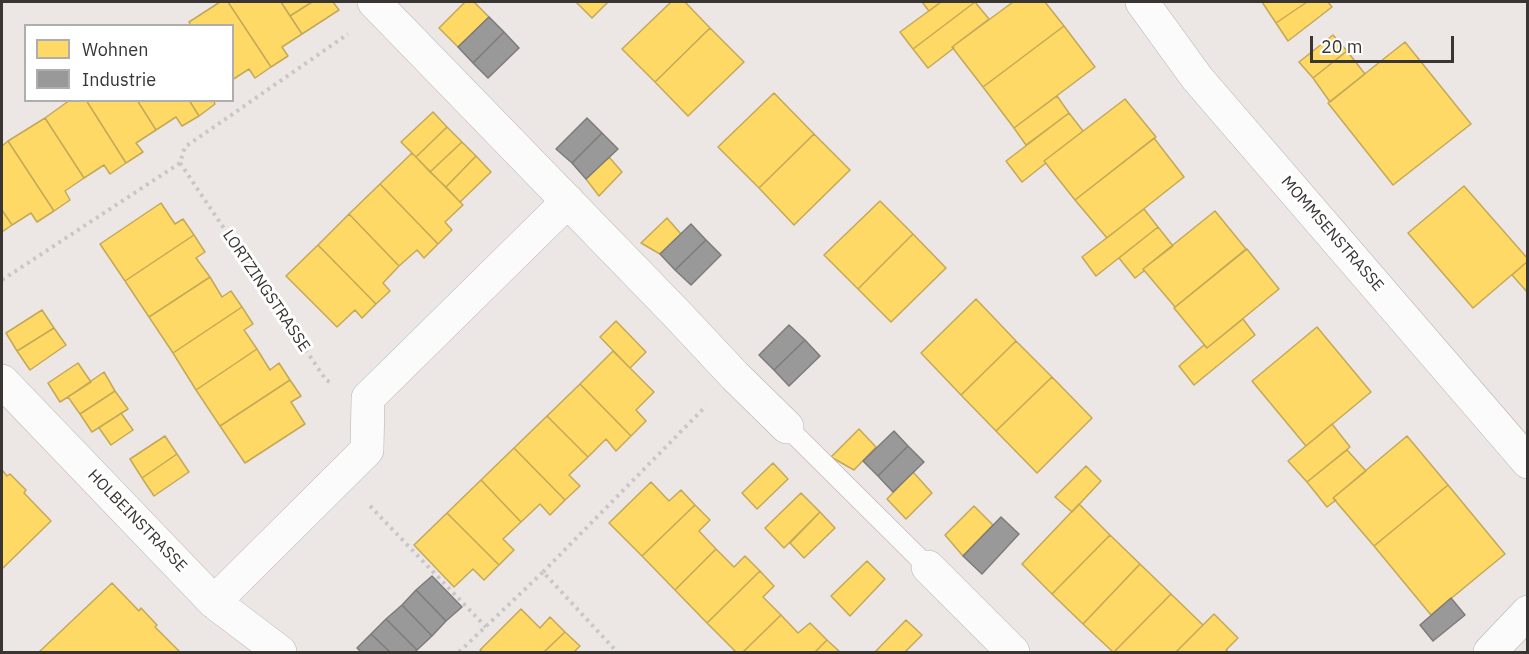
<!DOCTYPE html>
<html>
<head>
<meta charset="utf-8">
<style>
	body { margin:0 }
	#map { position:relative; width:1529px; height:654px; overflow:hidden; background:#ece7e4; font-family:"IBM Plex Sans",sans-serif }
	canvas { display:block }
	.frame { position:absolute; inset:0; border:3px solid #383533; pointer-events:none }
	.legend { position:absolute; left:24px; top:24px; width:210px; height:78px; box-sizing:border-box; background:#fff; border:2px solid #afaead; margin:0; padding:8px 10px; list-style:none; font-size:18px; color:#383533 }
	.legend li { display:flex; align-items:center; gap:12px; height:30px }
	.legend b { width:30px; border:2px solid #afaead }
	.scale { position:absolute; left:1310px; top:36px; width:144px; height:27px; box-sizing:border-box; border:3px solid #383533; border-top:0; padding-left:8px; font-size:18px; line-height:21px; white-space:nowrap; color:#383533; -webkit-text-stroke:4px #fff; paint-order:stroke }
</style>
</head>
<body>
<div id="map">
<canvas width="1529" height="654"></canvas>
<div class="frame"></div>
<ul class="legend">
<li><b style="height:16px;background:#ffd966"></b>Wohnen</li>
<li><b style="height:16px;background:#999"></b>Industrie</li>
</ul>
<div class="scale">20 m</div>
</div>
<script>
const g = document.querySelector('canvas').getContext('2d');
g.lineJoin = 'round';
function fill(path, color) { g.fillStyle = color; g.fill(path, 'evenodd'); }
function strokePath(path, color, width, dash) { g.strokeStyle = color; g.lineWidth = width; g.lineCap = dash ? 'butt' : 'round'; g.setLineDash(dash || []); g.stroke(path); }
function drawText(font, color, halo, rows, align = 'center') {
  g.font = font + ' "IBM Plex Sans",sans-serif'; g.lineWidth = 6; g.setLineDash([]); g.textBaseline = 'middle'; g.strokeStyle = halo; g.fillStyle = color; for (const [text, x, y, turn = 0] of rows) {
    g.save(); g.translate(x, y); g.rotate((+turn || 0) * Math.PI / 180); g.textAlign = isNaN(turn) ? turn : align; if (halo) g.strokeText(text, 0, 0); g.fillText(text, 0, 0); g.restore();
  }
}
const homes = new Path2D(`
	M220,2h8l43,65 -16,11 -6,-9 -17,11v-54h-41l-2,-4z
	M228,2h53l21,32 -20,13 6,9 -17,11z
	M281,2h31l-22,14z
	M312,2h21l6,8 -37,24 -12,-18z
	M465,2h9l15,15 -31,30 -19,-19z
	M576,2h32l-16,16z
	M671,2h14l25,26 -55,54 -33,-33z
	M922,2h19l-12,9z
	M941,2h34l-62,47 -13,-17z
	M975,2l14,17 -37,28 2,1 -26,20 -15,-19z
	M1013,2h32l19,24 -81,61 -31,-40z
	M1262,2h45l-31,21z
	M1307,2h21l4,5 -44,34 -12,-18z
	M1064,26l31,41 -81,61 -31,-41z
	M710,28l34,34 -56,54 -33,-34z
	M1333,35l14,16 -34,27 -14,-16z
	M1405,42l66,82 -78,61 -65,-82z
	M1347,51l18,23 -35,28 -17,-24z
	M774,93l40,41 -55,54 -41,-41z
	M1057,96l12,17 -43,32 -12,-17z
	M1125,99l31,38 -81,63 -31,-39z
	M70,100h16l40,63 -16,11 -6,-9 -20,13 -39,-60z
	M86,100h51l19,30 -20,13 7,9 -17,11z
	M137,100h52l10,16 -17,10 -6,-9 -20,13z
	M189,100h24l2,4 -16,12z
	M433,112l14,15 -31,30 -15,-15z
	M1069,113l14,18 -39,30 2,2 -24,19 -16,-21z
	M45,118l39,60 -19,13 5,9 -16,11 -46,-70z
	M447,127l15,15 -32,30 -14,-15z
	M814,134l36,36 -56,55 -35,-37z
	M1154,138l30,39 -77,61 -32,-38z
	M8,141l46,70 -17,11 -6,-9 -19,12 -10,-15v-64z
	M462,142l14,14 -30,31 -16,-15z
	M412,153l51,52 -18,17 7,8 -14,14 -58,-60z
	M476,156l15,16 -31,30 -14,-15z
	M609,157l13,15 -23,24 -13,-17z
	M380,184l58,60 -14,14 -7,-8 -18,16 -50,-52z
	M1464,186l64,73v2l-55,47 -65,-75z
	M880,201l33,33 -55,55 -34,-34z
	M161,203l14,21 8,-5 11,16 -69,46 -25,-37z
	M1144,209l14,18 -62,49 -14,-19z
	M2,210l10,15 -10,7z
	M1215,211l31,38 -71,58 -32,-38z
	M349,214l50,52 -16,17 7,8 -14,13 -58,-59z
	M667,218l14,16 -21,20 -19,-11z
	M1158,227l15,19 -30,23 1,2 -9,7 -16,-20z
	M913,234l33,34 -55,54 -33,-33z
	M194,235l11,17 -9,6 14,19 -61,40 -24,-36z
	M318,245l58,59 -14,14 -7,-8 -18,17 -51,-51z
	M1247,249l32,40 -72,59 -33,-40z
	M1528,261v32l-16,-18z
	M210,277l12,20 9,-6 11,16 -69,46 -24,-36z
	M976,299l40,42 -55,54 -40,-42z
	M242,307l11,17 -9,6 13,19 -61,41 -23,-37z
	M42,310l12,18 -37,23 -11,-18z
	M1243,319l12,16 -61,50 -15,-19 25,-21 3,3z
	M616,321l30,31 -16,16 -30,-31z
	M1317,327l54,65 -65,54 -54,-65z
	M54,328l12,17 -36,25 -13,-19z
	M1016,341l36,36 -56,54 -35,-36z
	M257,349l13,21 9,-7 11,17 -70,46 -24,-36z
	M613,351l41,41 -18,18 10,11 -15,15 -51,-52z
	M78,363l13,19 -31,20 -12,-19z
	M104,372l11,19 -35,23 -12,-17z
	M1052,377l40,41 -55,55 -41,-42z
	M290,380l11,16 -10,6 14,22 -60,39 -25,-37z
	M580,384l51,52 -15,15 -10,-12 -18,18 -41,-41z
	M115,391l13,18 -36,23 -12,-18z
	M121,413l12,17 -22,15 -12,-17z
	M547,416l41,41 -19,18 11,11 -15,14 -51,-52z
	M1332,424l18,23 -43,35 -19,-21z
	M859,429l17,18 -22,23 -23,-13z
	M165,436l12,18 -35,24 -12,-19z
	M1407,436l41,49 -74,61 -41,-48z
	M514,448l51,52 -15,15 -10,-11 -19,18 -40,-42z
	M1347,450l19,21 -33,27 3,2 -9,7 -20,-25z
	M177,454l12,18 -35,24 -12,-18z
	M773,463l15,16 -31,30 -15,-16z
	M1086,466l15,15 -29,31 -17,-15z
	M2,470l5,6 3,-2 16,16 -2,3 27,28 -49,48z
	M913,472l19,21 -26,26 -19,-20z
	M481,480l40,42 -18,17 11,11 -15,15 -52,-52z
	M651,482l18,19 12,-11 14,15 -53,51 -33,-33z
	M1448,485l57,69 -74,61 -57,-69z
	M801,493l19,19 -36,36 -19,-20z
	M1079,504l31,31 -58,59 -30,-30z
	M695,505l15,15 -11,11 17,18 -41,41 -33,-34z
	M974,506l19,19 -30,31 -18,-21z
	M820,512l15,16 -31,30 -14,-15z
	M447,513l52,52 -15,15 -11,-11 -19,18 -40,-42z
	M1110,535l30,29 -57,60 -31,-30z
	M716,549l18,18 11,-11 15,15 -53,52 -32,-33z
	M867,561l18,18 -35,37 -19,-20z
	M1140,564l31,30 -57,58h-1l-30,-28z
	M760,571l14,15 -11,11 18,18 -38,37h-7l-29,-29z
	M112,583l27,28 2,-3 16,17 -2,2 25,25h-141z
	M1171,594l32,31 -27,27h-62z
	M521,609l19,19 10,-11 15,15 -21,20h-61l-3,-2z
	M1214,614l24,24 -12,12 3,2h-53z
	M781,615l17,18 12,-10 17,17 -12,12h-72z
	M906,620l16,15 -17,17h-30z
	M565,632l15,14 -6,6h-30z
	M827,640l13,12h-25z`);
const industry = new Path2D(`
	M489,17l15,15 -31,31 -15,-16z
	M504,32l15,16 -31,30 -15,-15z
	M587,118l15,15 -30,30 -16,-14z
	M602,133l16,16 -32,30 -14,-16z
	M691,224l15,16 -31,30 -15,-16z
	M706,240l15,15 -30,30 -16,-15z
	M789,325l16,15 -31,30 -15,-15z
	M805,340l15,16 -31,30 -15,-16z
	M894,431l14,15 -30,30 -15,-15z
	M908,446l16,16 -31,30 -15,-16z
	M1001,517l18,17 -37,40 -19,-18z
	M432,576l30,31 -16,14 -30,-31z
	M416,590l30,31 -14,15 -30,-31z
	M1451,598l14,17 -32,26 -13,-16z
	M402,605l30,31 -15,14 -31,-31z
	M386,619l31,31 -2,2h-25l-19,-18z
	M371,634l19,18h-29l-4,-4z`);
const path = new Path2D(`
	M180,163l146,217 4,2
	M2,280l178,-117 5,-16 163,-113
	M370,506l116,121
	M543,572l163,-166
	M459,652l84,-80 74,80`);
const service = new Path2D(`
	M787,427l141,140`);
const minor = new Path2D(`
	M374,2l302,311 59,63 52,51
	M1142,2l55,76 331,384
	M2,381l212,221 66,50
	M928,567l85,85
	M214,602l153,-152 1,-52 200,-197
	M1490,652l38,-40`);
const streetNames = [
	["MOMMSENSTRASSE",1332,234,49],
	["LORTZINGSTRASSE",266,291,56],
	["HOLBEINSTRASSE",137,521,46]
];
fill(homes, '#ffd966');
strokePath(homes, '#c3a857', 1.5);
fill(industry, '#999');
strokePath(industry, '#7c7b7a', 1.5);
strokePath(service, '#b4b1ae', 21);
strokePath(minor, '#b4b1ae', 34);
strokePath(path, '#c9c7c6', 4, [3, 4.5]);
strokePath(service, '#fcfbfb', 20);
strokePath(minor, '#fcfbfb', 33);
drawText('16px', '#383533', '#fff', streetNames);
</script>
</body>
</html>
